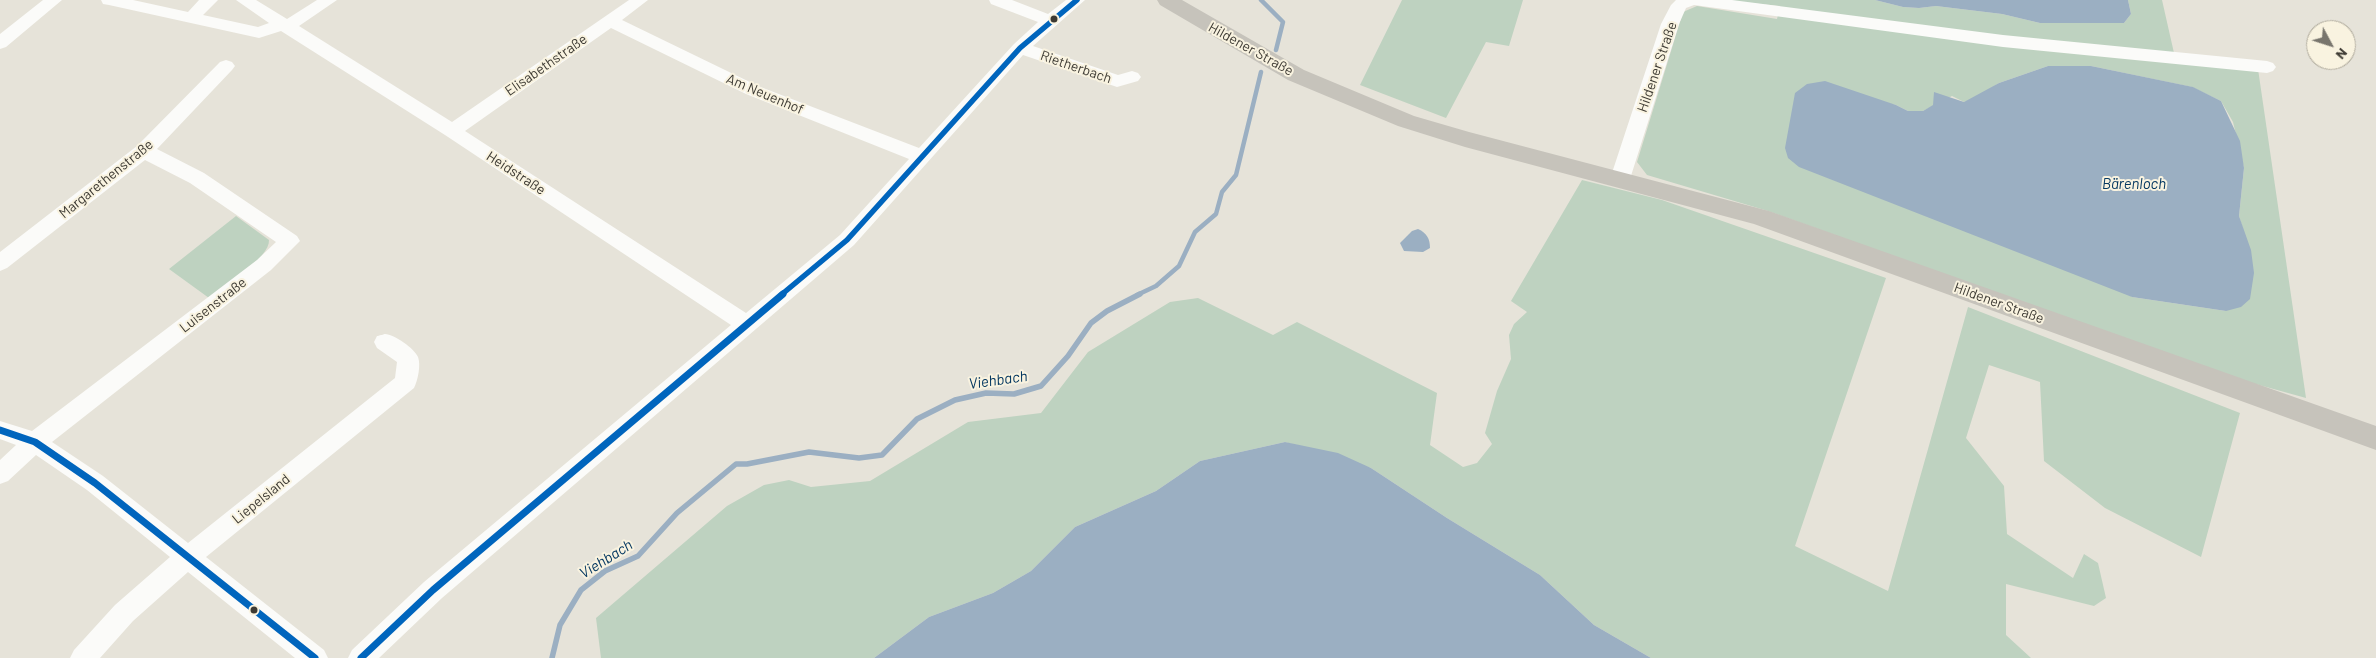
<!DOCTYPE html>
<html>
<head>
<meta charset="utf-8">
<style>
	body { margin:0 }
	#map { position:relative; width:2376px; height:658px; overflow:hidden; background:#e6e3d9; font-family:Barlow,sans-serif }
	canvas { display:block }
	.north { position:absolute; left:2306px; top:20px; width:50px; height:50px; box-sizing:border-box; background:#f9f3e0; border:1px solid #aea99b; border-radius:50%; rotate:130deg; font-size:14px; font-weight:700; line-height:20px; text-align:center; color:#3d3a33 }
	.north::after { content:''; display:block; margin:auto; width:18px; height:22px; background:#78756d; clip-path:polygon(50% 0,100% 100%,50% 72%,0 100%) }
</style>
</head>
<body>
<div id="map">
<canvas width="2376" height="658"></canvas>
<div class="north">N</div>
</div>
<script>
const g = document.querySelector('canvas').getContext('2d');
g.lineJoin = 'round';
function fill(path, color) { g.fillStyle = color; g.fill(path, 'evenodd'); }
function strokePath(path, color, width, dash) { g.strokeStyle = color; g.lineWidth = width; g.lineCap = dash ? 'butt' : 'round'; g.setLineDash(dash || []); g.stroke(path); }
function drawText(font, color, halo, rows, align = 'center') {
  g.font = font + ' Barlow,sans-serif'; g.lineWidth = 4; g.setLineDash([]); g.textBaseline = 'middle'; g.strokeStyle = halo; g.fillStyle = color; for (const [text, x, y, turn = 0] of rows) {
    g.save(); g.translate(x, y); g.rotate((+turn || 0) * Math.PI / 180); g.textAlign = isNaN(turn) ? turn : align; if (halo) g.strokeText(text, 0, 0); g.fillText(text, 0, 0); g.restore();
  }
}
const green = new Path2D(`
	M1402,0h121l-14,46 -23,-4 -40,76 -86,-33z
	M1719,0h156l28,7 16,1 17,-2 66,8 38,9h84l7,-9 -3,-14h34l12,53 84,16 48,329 -83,-23 -455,-164 -121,-36 -10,-13 46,-150 14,-6 80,13 3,-13zM2048,66h43l101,21 29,14 12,21 11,46 -5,48 4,13 -17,82 -94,-14 -255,-196 19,4 12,6h15l29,-15 12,6 10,-3 25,-16z
	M1582,180l80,20 224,78 -91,268 93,45 80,-284 272,106 -39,144 -96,-49 -61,-47 -4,-79 -51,-17 -23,73 38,48 3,48 66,44 11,-24 14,9 8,35 -12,8 -88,-22v51l25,23h-380l-57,-33 -54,-50 -93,-57 -76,-50 -86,-26 -85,19 -44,30 -81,36 -44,44 -38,22 -64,24 -55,41h-273l-5,-40 131,-112 37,-21 25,-5 22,7 59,-6 98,-59 73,-9 47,-61 82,-50 28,-4 75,37 24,-13 140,71 -7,52 33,22 14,-4 15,-19 -7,-11 12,-42 14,-32 -2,-24 5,-11 13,-12 -16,-11z
	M236,216l33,24c1,18 -45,46 -60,58l-40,-29z`);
const water = new Path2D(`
	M1875,0h253l3,14 -7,9h-84l-38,-9 -66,-8 -17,2 -16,-1z
	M2048,66h43l102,21 28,14 19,40 4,27 -5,48 12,34 3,23 -4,26 -9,8 -15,4 -94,-14 -333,-130 -11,-9 -3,-10 10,-55 12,-9 18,-3 71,24 12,6h15l10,-6 1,-13 30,10 35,-19z
	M1418,229c9,4 12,10 12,19l-7,4 -19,-1 -4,-8 12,-12z
	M1285,442l53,11 33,15 76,50 93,57 54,50 57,33h-777l55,-41 64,-24 38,-22 44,-44 81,-36 44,-30z`);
const streamFar1 = new Path2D(`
	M1261,0l22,22 -7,28
	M1137,295l19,-9 23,-20 16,-34 21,-18 6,-22 14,-17 25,-103`);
const stream = new Path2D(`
	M552,658l8,-33 21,-35 24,-19 33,-15 39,-43 59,-49h11l62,-12 50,6 23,-3 35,-36 38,-19 31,-7 28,1 27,-8 27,-30 23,-33 16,-12 33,-17`);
const minor = new Path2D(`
	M43,0h19l-56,47 -6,2v-15z
	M101,0h32l55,12 11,-12h19l-15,15 55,12 11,-4 -33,-23h20l31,19 30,-19h20l-38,26 153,96 177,-122h19l-26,20 136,66 161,62 95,-104 24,-22 -47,-18 -2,-4h23l36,14 18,-14h19l-52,46 85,29 14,-4 6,2 3,4 -3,4 -21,6 -94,-32 -169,190 -412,353 -63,60h-31l4,-8 72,-68 307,-257 -286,-190 -164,-104 -22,7 -150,-33 -6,-1zM611,28l135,66 163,65 -69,76 -94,78 -281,-182z
	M1676,0h56l271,35 264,26 6,2 3,4 -3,4 -6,2 -264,-26 -309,-42 -8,3 -7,16 -49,155 -3,5 -7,2 -7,-2 -3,-5 51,-155 10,-19z
	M226,60l6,2 3,4 -3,4 -75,79 47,24 93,63 3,5 -29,29 -219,172 51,34 85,67 207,-165 2,-16 -20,-14 -3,-6 3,-6c1,0 8,-2 8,-2 9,0 30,15 33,23 3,8 0,23 -4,31l-208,169 118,93 4,8h-33l-107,-86 -55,49 -33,37h-30l4,-8 41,-45 55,-48 -83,-67 -51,-35 -28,26 -8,3v-24l16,-15 -16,-6v-18l32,10 225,-171 19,-18 -86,-59 -45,-23 -138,108 -7,3v-19l137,-106 83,-84z`);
const major = new Path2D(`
	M1157,0h25l122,70 110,46 55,16 300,79 607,215v24l-622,-226 -289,-77 -67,-21 -110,-46 -128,-75z`);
const bus1Far1 = new Path2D(`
	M781,295l66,-55 173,-192 57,-48`);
const bus1 = new Path2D(`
	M0,430l35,12 60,41 220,175
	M361,658l72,-68 350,-296`);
const markers = [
	[1054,19,4.5,"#3d3a33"],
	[254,610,4.5,"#3d3a33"]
];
const streetNames = [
	["Hildener Straße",1251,49,29],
	["Elisabethstraße",546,65,-35],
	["Rietherbach",1076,67,19],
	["Hildener Straße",1657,67,-71],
	["Am Neuenhof",765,94,23],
	["Heidstraße",516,173,33],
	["Margarethenstraße",106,179,-39],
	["Hildener Straße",1999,303,20],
	["Luisenstraße",213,305,-38],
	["Liepelsland",261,499,-39]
];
const waterNames = [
	["Bärenloch",2134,184],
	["Viehbach",998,380,-8],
	["Viehbach",606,559,-32]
];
fill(green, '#bed2c0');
fill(water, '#9bafc2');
strokePath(streamFar1, '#9bafc2', 4.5);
strokePath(stream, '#9bafc2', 5.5);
fill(minor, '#fbfbf9');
fill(major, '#c6c3bb');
strokePath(bus1Far1, '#0065bd', 5.5);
strokePath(bus1, '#0065bd', 7);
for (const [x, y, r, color] of markers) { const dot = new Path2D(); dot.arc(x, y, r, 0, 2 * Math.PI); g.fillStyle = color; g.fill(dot); strokePath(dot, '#f9f3e0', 2); }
drawText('14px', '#3d3a33', '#f9f3e0', streetNames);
drawText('italic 15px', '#053861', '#f9f3e0', waterNames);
</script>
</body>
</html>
